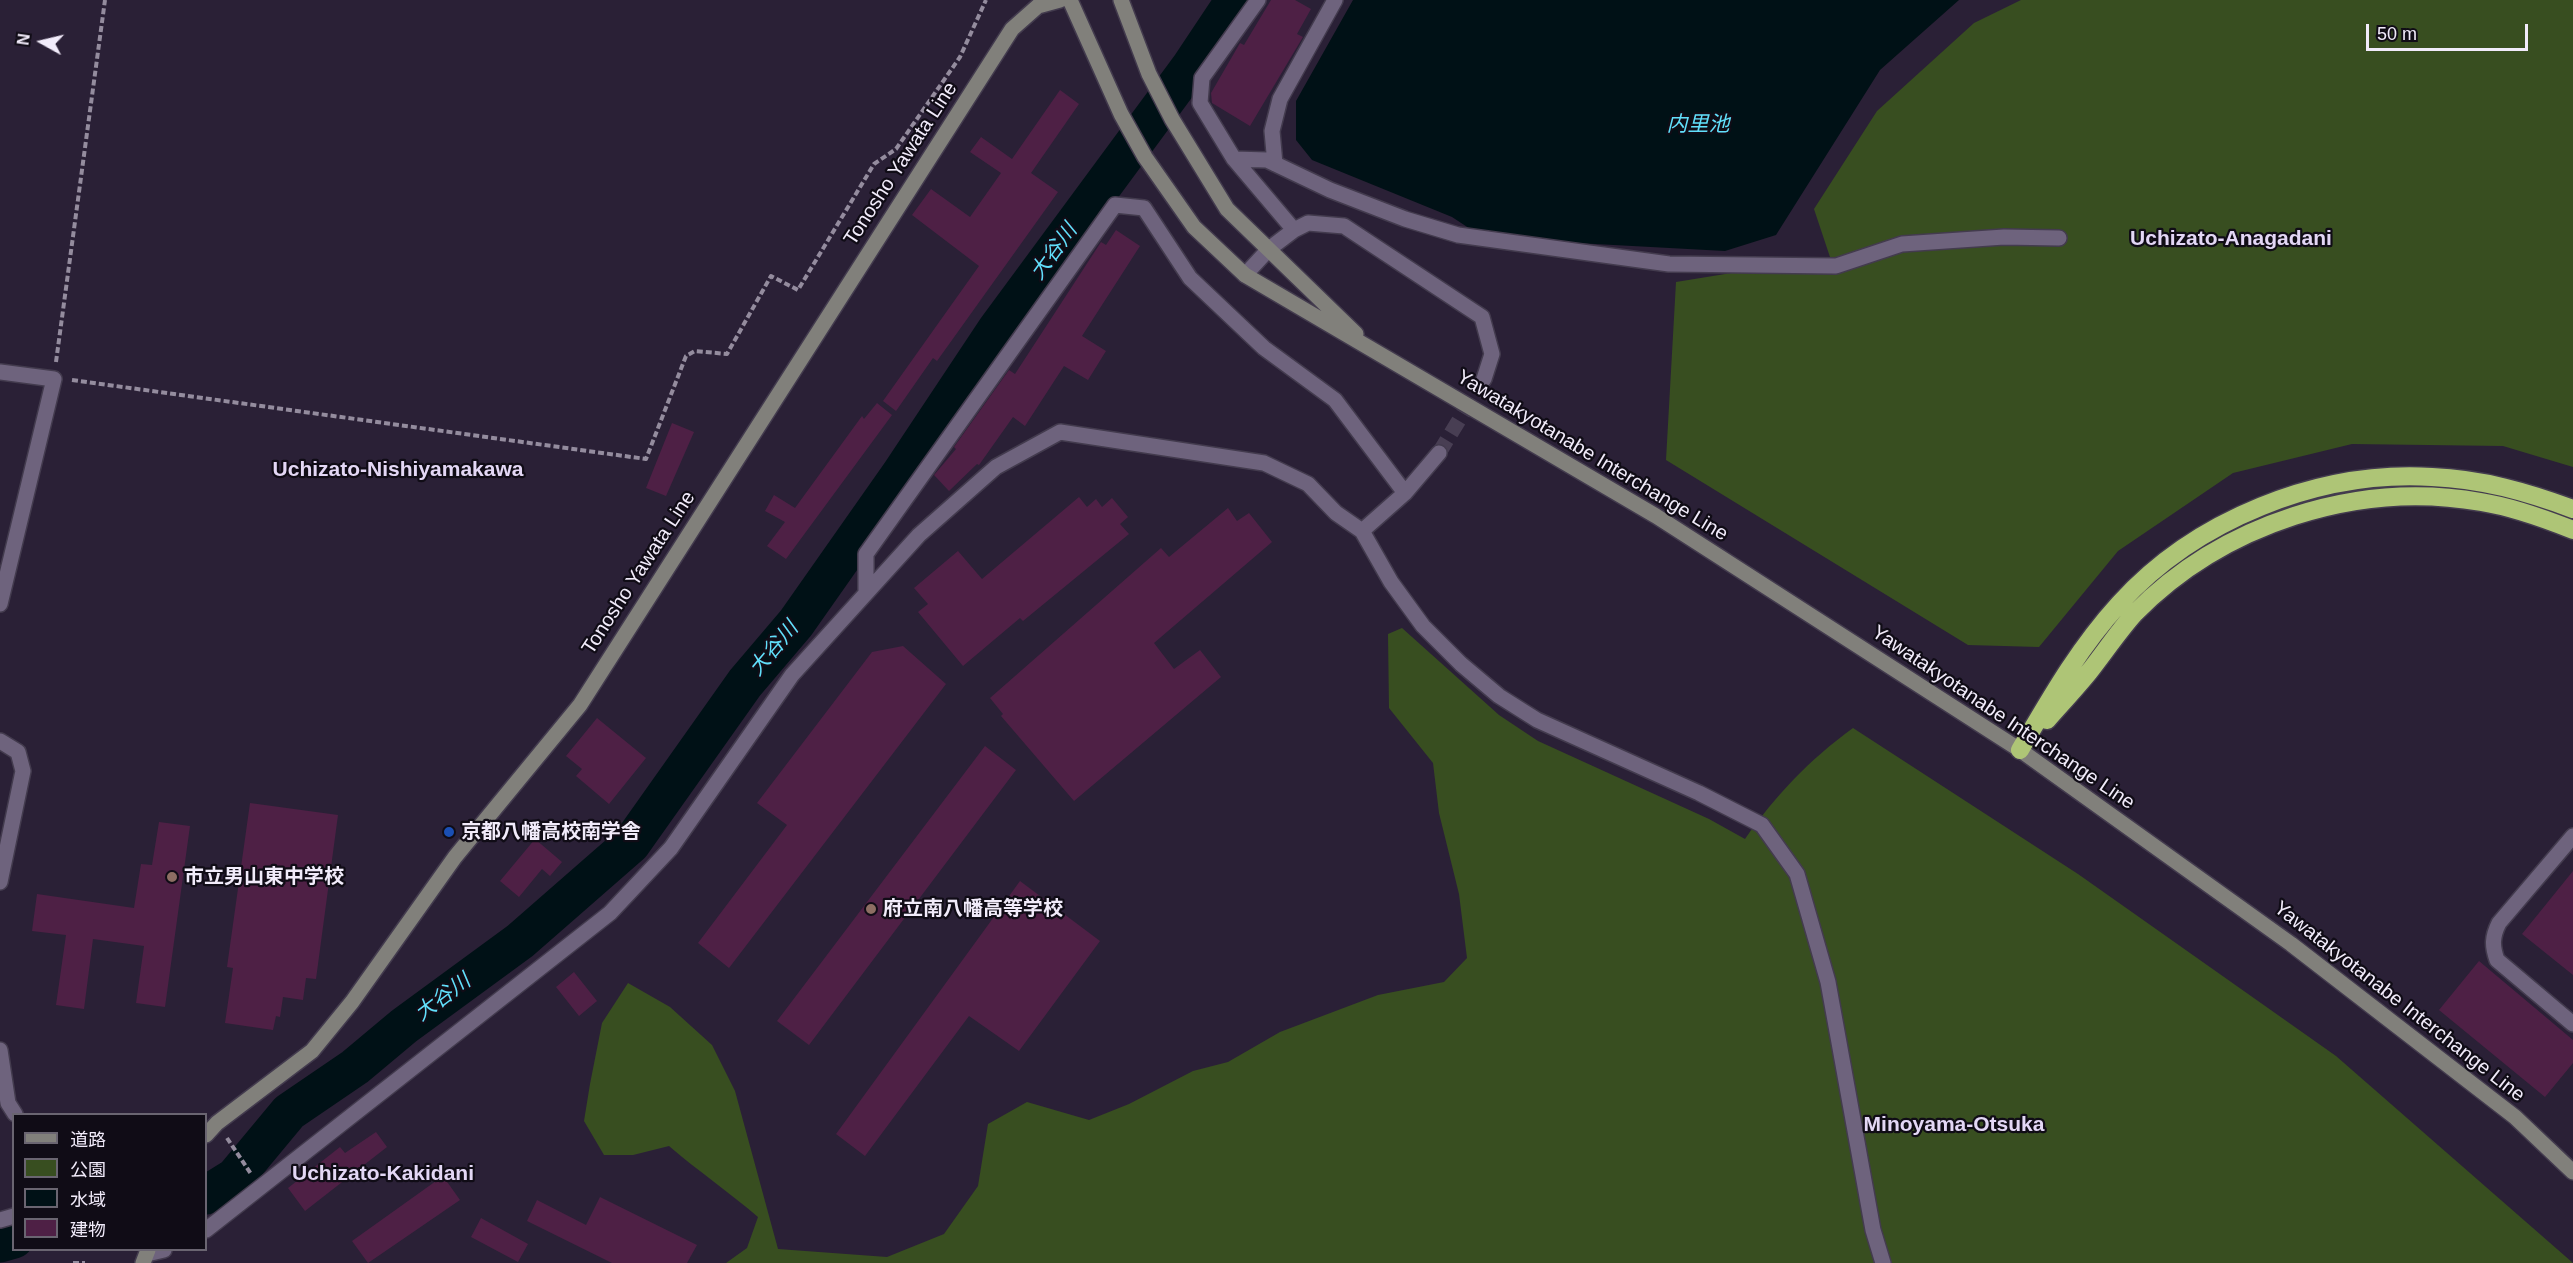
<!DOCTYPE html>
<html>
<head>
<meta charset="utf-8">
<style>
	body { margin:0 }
	#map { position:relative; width:2573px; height:1263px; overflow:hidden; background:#2a2036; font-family:Helvetica,"Noto Sans JP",sans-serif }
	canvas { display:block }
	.legend { position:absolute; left:12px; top:1113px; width:195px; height:138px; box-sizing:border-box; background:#100c16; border:2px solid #6a6571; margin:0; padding:8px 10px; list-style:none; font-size:18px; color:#f1ebfa }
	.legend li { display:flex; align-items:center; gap:12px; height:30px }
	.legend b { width:30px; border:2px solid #6a6571 }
	.north { position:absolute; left:12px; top:12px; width:60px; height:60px; -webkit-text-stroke:4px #100c16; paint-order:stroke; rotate:278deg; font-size:16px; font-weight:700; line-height:24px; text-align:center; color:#f1ebfa }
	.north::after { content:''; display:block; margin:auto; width:21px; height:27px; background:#f1ebfa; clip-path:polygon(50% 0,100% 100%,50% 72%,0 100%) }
	.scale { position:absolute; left:2366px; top:24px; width:162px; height:27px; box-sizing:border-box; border:3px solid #f1ebfa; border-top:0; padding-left:8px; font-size:18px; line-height:21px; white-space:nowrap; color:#f1ebfa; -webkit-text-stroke:4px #100c16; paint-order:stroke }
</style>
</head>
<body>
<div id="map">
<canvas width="2573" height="1263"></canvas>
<ul class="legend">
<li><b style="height:8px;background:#81807b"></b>道路</li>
<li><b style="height:16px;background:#384e20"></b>公園</li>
<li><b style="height:16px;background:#001116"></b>水域</li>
<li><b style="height:16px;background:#4e2045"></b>建物</li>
</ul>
<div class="north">N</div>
<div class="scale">50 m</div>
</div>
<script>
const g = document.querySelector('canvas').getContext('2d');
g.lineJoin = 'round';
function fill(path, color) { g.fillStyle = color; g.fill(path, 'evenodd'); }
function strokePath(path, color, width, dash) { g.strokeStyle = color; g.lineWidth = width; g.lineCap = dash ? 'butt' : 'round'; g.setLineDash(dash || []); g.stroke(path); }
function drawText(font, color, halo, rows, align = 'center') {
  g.font = font + ' Helvetica,"Noto Sans JP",sans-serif'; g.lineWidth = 4.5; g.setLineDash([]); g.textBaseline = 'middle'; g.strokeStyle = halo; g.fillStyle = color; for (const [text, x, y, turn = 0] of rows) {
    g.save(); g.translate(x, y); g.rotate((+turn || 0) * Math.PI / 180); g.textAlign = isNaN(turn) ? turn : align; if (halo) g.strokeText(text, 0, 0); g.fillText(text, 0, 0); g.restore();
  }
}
const green = new Path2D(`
	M2021,0h552v467l-70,-21 -151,-2 -119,29 -115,78 -79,96 -71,-2 -302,-185 10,-178 154,-25 -16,-48 63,-98 97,-88z
	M1402,628l97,87 39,26 171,78 36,20c31,-44 64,-79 108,-111l225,146 258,182 237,207h-1847l21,-15 11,-31c-29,-25 -60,-46 -89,-71l-36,9h-29l-20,-34 6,-37 12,-61 26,-40 42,24 42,38 23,46 43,158 109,8 57,-23 34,-48 10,-62 39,-22 62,18 40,-16 64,-33 35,-9 52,-30 98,-37 66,-13 23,-24 -8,-64 -20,-81 -6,-50 -44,-55 -1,-74z`);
const water = new Path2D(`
	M1353,0h606l-79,70 -104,165 -51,16 -241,-13 -32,-21 -140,-57 -16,-20v-39z`);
const river = new Path2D(`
	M206,1195l29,-18 54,-65 66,-45 49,-41 116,-85 111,-97 114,-161 51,-60 104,-148 97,-146 194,-263 44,-66
	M0,1243l14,-4`);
const building = new Path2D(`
	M1271,0h24l16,9 -14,25 6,3 -53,89 -38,-23 -1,-10 29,-50 4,2z
	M1060,90l19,14 -48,69 27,19 -121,169 -4,-3 -37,53 -13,-10 96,-135 -67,-51 19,-26 39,28 31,-44 -31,-21 11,-15 31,22z
	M1116,230l24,16 -58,90 24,15 -18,29 -24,-14 -39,60 -12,-9 -34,48 -2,-1 -28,27 -15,-16 22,-26 -2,-2 55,-77 6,4 86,-132 5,3z
	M877,403l15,12 -106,144 -19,-13 18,-24 -20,-11 9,-16 21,13 67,-92 2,3z
	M672,423l22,9 -28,64 -20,-8z
	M1079,497l8,10 9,-8 6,8 10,-9 16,19 -8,7 9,10 -106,87 -3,-3 -57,48 -45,-54 10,-8 -14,-16 44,-37 24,28z
	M1228,508l9,13 12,-8 23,29 -118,101 20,26 26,-19 21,27 -147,124 -73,-85 2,-2 -13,-16 171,-150 8,9z
	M903,646l43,38 -217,284 -31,-25 89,-118 -30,-22 115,-151z
	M597,718l49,40 -37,46 -33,-28 6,-7 -16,-13z
	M985,746l31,24 -207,275 -32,-24z
	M250,803l88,12 -22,164 -10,-1 -3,22 -20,-3 -3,20 -4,-1 -3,14 -48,-7 8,-55 -6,-1z
	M159,822l31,4 -25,181 -29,-4 8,-57 -51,-7 -9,70 -28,-4 10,-70 -34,-4 5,-37 97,14 7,-44 11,1z
	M535,839l27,23 -12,14 -8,-7 -23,28 -19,-16z
	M2573,871v104l-51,-41z
	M1020,881l80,60 -81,110 -50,-35 -104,140 -29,-22z
	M2479,961l94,79v23l-28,34 -106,-87z
	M574,972l23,29 -18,15 -23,-29z
	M376,1132l11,15 -82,64 -17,-23 52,-41 5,6z
	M443,1176l17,24 -92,63 -16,-22z
	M600,1197l97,48 -10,18h-75l-85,-42 10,-21 49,25z
	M481,1218l47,26 -10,18 -47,-25z`);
const minorTunnel = new Path2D(`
	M1439,453l45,-74`);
const path = new Path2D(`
	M56,362l49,-362
	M72,380l574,79 40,-103 9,-5 32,3 44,-78 27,14 76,-126 22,-15 64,-92 26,-57
	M227,1138l24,36
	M73,1263h12`);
const minor = new Path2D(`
	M1258,0l-56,78 -2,25 34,56 60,71
	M1234,159l33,1 63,30 75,29 53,16 211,29 167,2 66,-22 102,-7 55,1
	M1275,164l-3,-33 8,-32 55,-99
	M1245,275l24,-26 25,-19 14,-7 36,3 138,91 10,37 -8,25
	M0,372l54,7 -54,225
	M1362,531l43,-38 34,-40
	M866,593v-39l249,-349 29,3 46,70 74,70 71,52 70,93
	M0,741l18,11 5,19 -23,111
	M0,1050l8,53 7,11
	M0,1220l14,-4
	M206,1230l404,-317 61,-65 121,-173 127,-140 77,-68 64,-35 204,31 44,21 28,29 26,18 29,51 32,44 38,38 38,32 38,24 162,73 63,32 35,49 31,108 45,248 10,33
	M147,1254l17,-4`);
const tertiary = new Path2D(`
	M2573,836l-74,87c-7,14 -7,23 -2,37l76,64`);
const secondary = new Path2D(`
	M1070,0l51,114 24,43 49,70 51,48 411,241 364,234 271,194 224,173 58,55
	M1121,0l28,74 23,45 55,90 129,125
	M206,1135l11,-12 95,-72 40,-49 103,-145 125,-152 432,-676 26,-23 22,-6
	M143,1263l5,-13`);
const motorway = new Path2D(`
	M2047,720c14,-16 29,-32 42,-48 15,-19 29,-40 45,-58 88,-90 223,-134 347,-112 32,5 62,16 92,28
	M2020,750c30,-51 58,-101 99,-146 76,-84 199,-134 313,-127 50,2 95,15 141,32`);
const markers = [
	[449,832,6,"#1a4fb4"],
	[172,877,6,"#8d6e63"],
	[871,909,6,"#8d6e63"]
];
const streetNames = [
	["Tonosho Yawata Line",901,164,-57],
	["Yawatakyotanabe Interchange Line",1592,456,31],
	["Tonosho Yawata Line",639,573,-57],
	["Yawatakyotanabe Interchange Line",2003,718,34],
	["Yawatakyotanabe Interchange Line",2399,1002,38]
];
const poiNames = [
	["京都八幡高校南学舎",461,832],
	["市立男山東中学校",184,877],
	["府立南八幡高等学校",883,909]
];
const waterNames = [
	["内里池",1698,125],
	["大谷川",1054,252,-54],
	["大谷川",774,649,-50],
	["大谷川",443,998,-37]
];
const neighbourhoodNames = [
	["Uchizato-Anagadani",2231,239],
	["Uchizato-Nishiyamakawa",398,470],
	["Minoyama-Otsuka",1954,1125],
	["Uchizato-Kakidani",383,1174]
];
fill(green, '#384e20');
fill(water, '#001116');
strokePath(river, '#001116', 39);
fill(building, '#4e2045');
strokePath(minorTunnel, '#483e53', 15, [15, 8]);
strokePath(minor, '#433b4e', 18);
strokePath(tertiary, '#433b4e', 18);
strokePath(secondary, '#433b4e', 18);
strokePath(motorway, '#433b4e', 21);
strokePath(path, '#948c9e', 4, [6, 3]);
strokePath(minor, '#6e637d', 15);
strokePath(tertiary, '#6e637d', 15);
strokePath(secondary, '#81807b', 15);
strokePath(motorway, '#aec576', 18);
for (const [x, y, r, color] of markers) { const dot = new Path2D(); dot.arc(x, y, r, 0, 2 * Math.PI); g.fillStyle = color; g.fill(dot); strokePath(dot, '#100c16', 2); }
drawText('20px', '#f1ebfa', '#100c16', streetNames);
drawText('bold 20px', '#f1ebfa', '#100c16', poiNames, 'left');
drawText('italic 21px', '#61dffb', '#100c16', waterNames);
drawText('bold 21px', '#e3d7f5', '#100c16', neighbourhoodNames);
</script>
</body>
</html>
